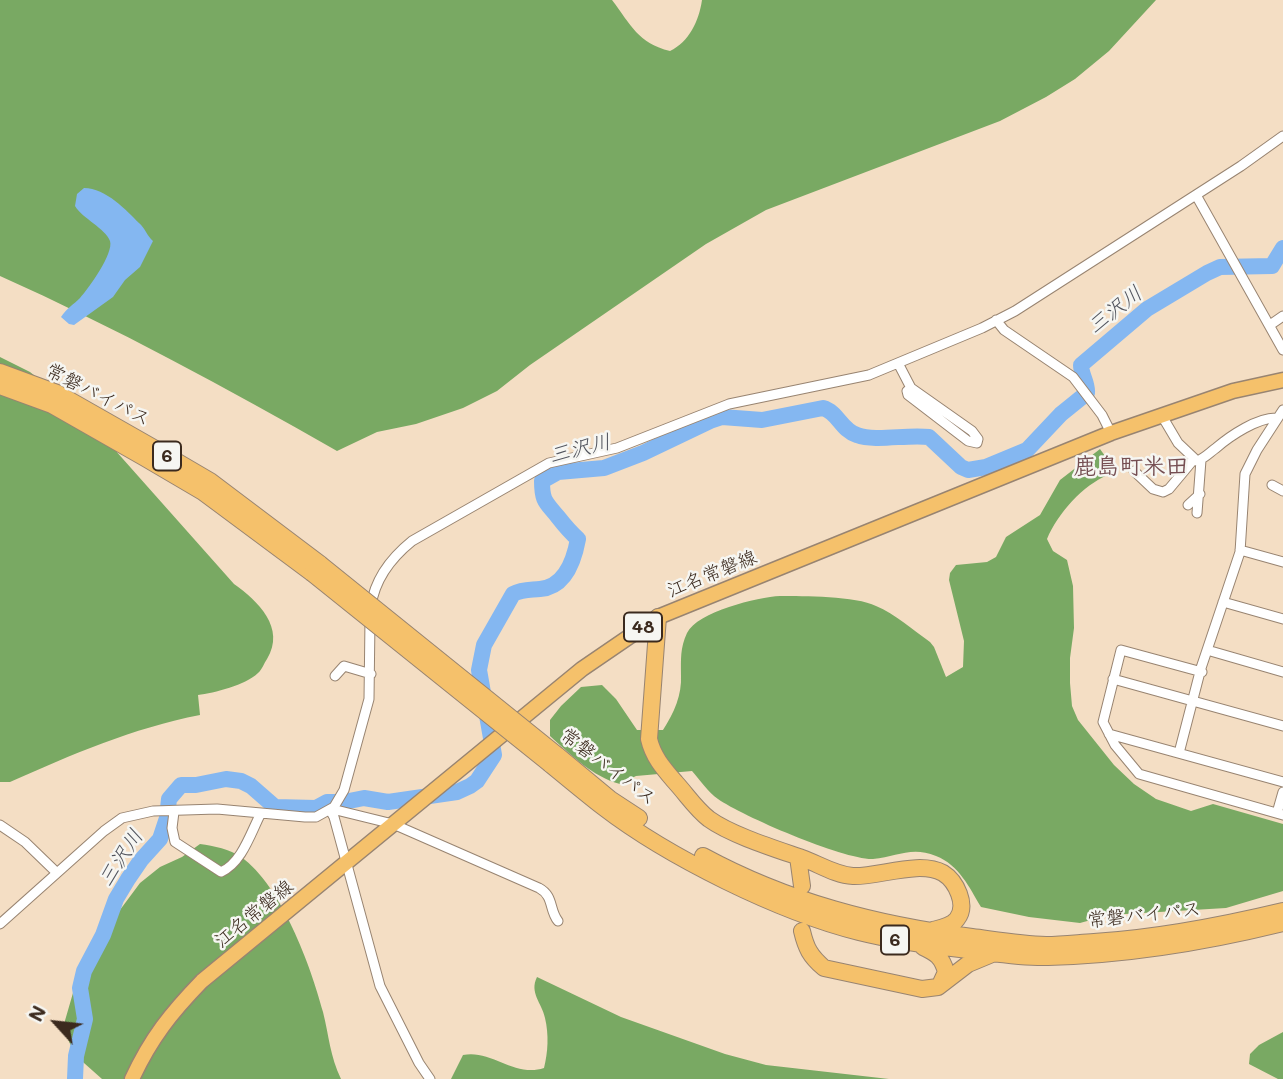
<!DOCTYPE html>
<html>
<head>
<meta charset="utf-8">
<style>
	body { margin:0 }
	#map { position:relative; width:1283px; height:1079px; overflow:hidden; background:#f4dec4; font-family:Mali,sans-serif }
	canvas { display:block }
	.north { position:absolute; left:21px; top:988px; width:70px; height:70px; -webkit-text-stroke:5px #f6f6f2; paint-order:stroke; rotate:297deg; font-size:19px; font-weight:700; line-height:28px; text-align:center; color:#3b2a1e }
	.north::after { content:''; display:block; margin:auto; width:24px; height:32px; background:#3b2a1e; clip-path:polygon(50% 0,100% 100%,50% 72%,0 100%) }
</style>
</head>
<body>
<div id="map">
<canvas width="1283" height="1079"></canvas>
<div class="north">N</div>
</div>
<script>
const g = document.querySelector('canvas').getContext('2d');
g.lineJoin = 'round';
function fill(path, color) { g.fillStyle = color; g.fill(path, 'evenodd'); }
function strokePath(path, color, width, dash) { g.strokeStyle = color; g.lineWidth = width; g.lineCap = dash ? 'butt' : 'round'; g.setLineDash(dash || []); g.stroke(path); }
function drawText(font, color, halo, rows, align = 'center') {
  g.font = font + ' Mali,"Klee One",sans-serif'; g.lineWidth = 5; g.setLineDash([]); g.textBaseline = 'middle'; g.strokeStyle = halo; g.fillStyle = color; for (const [text, x, y, turn = 0] of rows) {
    g.save(); g.translate(x, y); g.rotate((+turn || 0) * Math.PI / 180); g.textAlign = isNaN(turn) ? turn : align; if (halo) g.strokeText(text, 0, 0); g.fillText(text, 0, 0); g.restore();
  }
}
const forest = new Path2D(`
	M0,0h612c19,25 26,43 58,51 19,-9 29,-30 32,-51h454l-47,51 -34,28 -29,18 -46,24 -234,89 -60,34 -176,121 -33,26 -34,17 -47,16 -39,8 -40,19c-110,-63 -221,-123 -337,-175z
	M0,357l30,15 53,42 151,170c24,17 52,44 33,75 -3,4 -5,11 -9,14 -12,12 -44,20 -60,22l2,20c-67,13 -129,40 -190,67h-10z
	M1100,449l5,7 3,19c-25,10 -50,38 -61,64l6,12 14,9 6,26 1,42 -4,30v25l2,23 6,14 36,45 20,19 22,15 35,12 22,-7 70,20v67l-57,17 -117,7 -29,8 -51,-6 -48,-10c-12,-20 -22,-42 -45,-51 -25,-10 -39,1 -63,3 -29,1 -131,-43 -155,-60 -10,-7 -18,-19 -26,-28l-56,5 -16,8c-27,-7 -50,-30 -70,-48v-16l11,-14 20,-19 21,-2 14,14 21,31h26c11,-17 19,-35 18,-55 0,-16 -1,-27 6,-42 10,-21 71,-36 93,-37 23,0 76,0 96,10 19,8 37,24 54,36l4,5 12,30 17,-10 1,-26 -15,-61 1,-7 6,-8 31,-3 9,-5 10,-20 34,-22 20,-35z
	M200,844c14,2 30,5 41,13 40,28 70,109 82,155 6,24 7,44 18,67h-239l-27,-24 -8,-18 -3,-13 11,-38 39,-68 26,-35 20,-16 22,-10z
	M537,977l84,40 104,37 41,11 123,14h-438l12,-24c28,-6 52,23 81,13 4,-16 5,-33 1,-50 -3,-15 -16,-25 -8,-41z
	M1283,1032v47h-5l-29,-15 1,-10 9,-9z`);
const water = new Path2D(`
	M84,188c22,0 43,23 55,35 6,5 8,13 14,18l-13,26 -15,13 -12,17 -39,28 -5,-1 -8,-7c5,-8 13,-13 19,-19 9,-10 34,-45 30,-57 -5,-13 -27,-22 -35,-35l2,-12z`);
const river = new Path2D(`
	M75,1079l1,-23 9,-37 -5,-31 4,-17 19,-36 13,-36 12,-20 13,-19 19,-21 7,-21 2,-19 12,-14h15l30,-6 15,2 10,5 24,21 41,1 11,-6h17l20,-4 24,4 69,-10 13,-6 7,-5 17,-26 -15,-85 5,-25 29,-51c9,-5 17,-4 27,-5 25,-2 34,-28 38,-50 -8,-7 -13,-13 -20,-22 -12,-15 -16,-15 -16,-36l16,-9 46,-4 39,-15 67,-32 12,-4 40,3 61,-12c15,4 18,22 34,27 19,7 50,-1 72,2l32,30 7,3 18,-3 41,-17 34,-36 26,-21c1,-10 -6,-18 -6,-28l66,-56 60,-36 13,-6 52,-1 11,-18`);
const minor = new Path2D(`
	M1196,195l87,155
	M996,320l8,10 69,47 29,38 9,18
	M1270,325l13,-9
	M898,363l13,25 61,43 6,8 -1,4 -9,-2 -60,-46 -1,-4 4,-3
	M1162,416l16,27 19,18c8,-3 12,-8 19,-13 14,-12 42,-31 61,-30
	M1134,471l19,18 10,3 6,-3 25,-30
	M1272,485l11,6
	M1188,505l12,-11
	M1197,513l4,-53
	M1240,550l43,12
	M1223,602l60,17
	M371,606c4,-28 20,-48 41,-65l137,-78 68,-15 112,-44 140,-29 113,-47 33,-17 226,-145 42,-30
	M1207,650l76,22
	M1202,672l-81,-22 -18,72 12,23 24,29 144,41
	M335,676l9,-10 27,8
	M1113,679l170,47
	M1109,734l174,48
	M1179,753l22,-85 39,-116 5,-78 12,-24 26,-40
	M332,809l61,15 146,64c15,8 10,22 19,33
	M330,810l4,7 46,169 39,77 11,16
	M174,812l-2,16 3,14 46,30c21,-9 30,-40 40,-59
	M1277,813l6,-21
	M0,825l25,17 31,30
	M0,924l104,-93 18,-13 31,-7 64,-2 88,8h11l18,-10 10,-17 25,-91 1,-79`);
const primary = new Path2D(`
	M132,1079c19,-41 39,-66 70,-98l380,-312 76,-52 453,-184 122,-42 50,-11`);
const trunk = new Path2D(`
	M0,372l57,21 95,54 58,34 110,83
	M0,386l52,19 93,53 58,34 109,81
	M658,617l-9,122c4,18 15,30 27,44 11,12 20,26 33,36 22,16 67,30 93,39 17,6 33,17 51,18 26,1 66,-16 90,-3 13,8 25,32 14,46 -5,7 -16,9 -24,11
	M557,755l53,44 29,19
	M550,764c17,14 35,29 53,43 65,50 176,105 256,125 36,9 72,14 109,18 26,3 54,8 80,7 79,-2 158,-15 235,-34
	M703,856c85,46 174,69 269,81 24,3 49,7 74,8 16,0 32,-2 48,-3 64,-4 126,-16 189,-31
	M798,857l4,29
	M802,931c4,17 8,25 22,37l98,21 16,-2 30,-23 24,-10
	M923,947c13,6 19,10 23,25l-6,13`);
const trunkBridge = new Path2D(`
	M320,564l237,191
	M312,573l238,191`);
const shields = [
	[167,456,28],
	[643,627,38],
	[895,940,28]
];
const shieldNames = [
	["6",167,456],
	["48",643,627],
	["6",895,940]
];
const streetNames = [
	["常磐バイパス",98,395,27],
	["江名常磐線",712,574,-22],
	["常磐バイパス",608,767,37],
	["江名常磐線",254,914,-39],
	["常磐バイパス",1144,915,-6]
];
const waterNames = [
	["三沢川",1115,310,-38],
	["三沢川",580,449,-14],
	["三沢川",121,858,-57]
];
const quarterNames = [
	["鹿島町米田",1131,467]
];
fill(forest, '#79a963');
fill(water, '#84b7f1');
strokePath(river, '#84b7f1', 16);
strokePath(minor, '#988471', 11);
strokePath(primary, '#988471', 17);
strokePath(trunk, '#988471', 18);
strokePath(minor, '#fff', 9);
strokePath(primary, '#f5c16b', 14);
strokePath(trunk, '#f5c16b', 16);
strokePath(trunkBridge, '#988471', 18, []);
strokePath(trunkBridge, '#f5c16b', 16);
for (const [x, y, w] of shields) { const box = new Path2D(); box.roundRect(x - w / 2, y - 14.5, w, 29, 5); g.fillStyle = '#f6f6f2'; g.fill(box); strokePath(box, '#3b2a1e', 2); }
drawText('bold 18px', '#3b2a1e', null, shieldNames);
drawText('19px', '#3b2a1e', '#f6f6f2', streetNames);
drawText('italic 21px', '#51545d', '#f6f6f2', waterNames);
drawText('bold 23px', '#754e52', '#f6f6f2', quarterNames);
</script>
</body>
</html>
